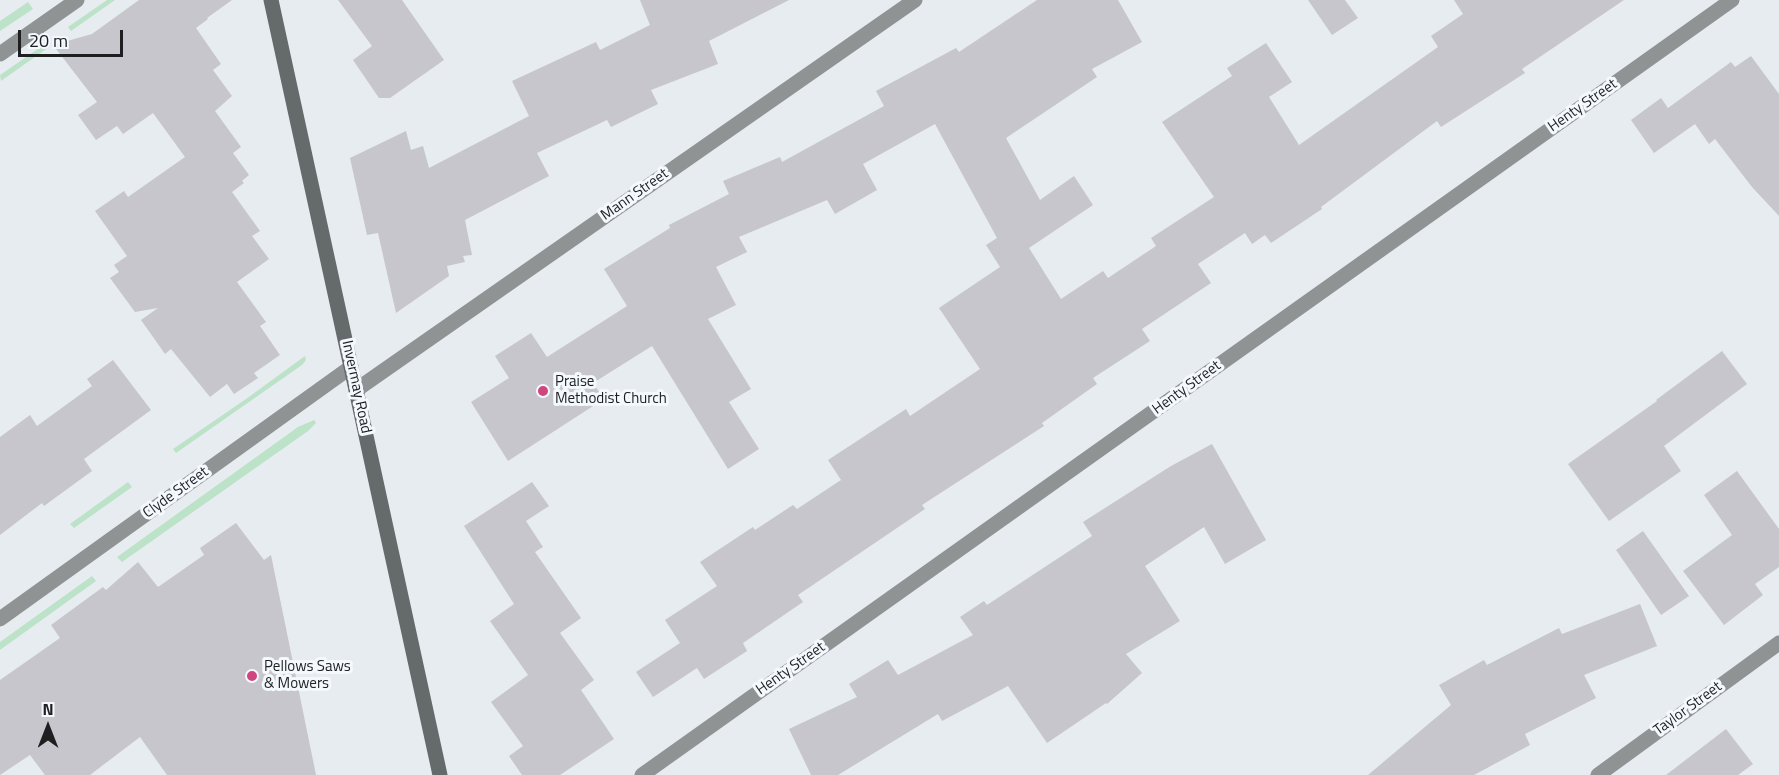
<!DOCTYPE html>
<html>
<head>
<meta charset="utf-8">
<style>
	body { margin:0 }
	#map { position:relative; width:1779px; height:775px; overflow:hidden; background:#e7ecf1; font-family:"Titillium Web",sans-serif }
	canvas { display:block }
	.north { position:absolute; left:18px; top:697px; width:60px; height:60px; -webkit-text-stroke:4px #f4f9fe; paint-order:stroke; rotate:0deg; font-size:16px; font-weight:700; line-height:24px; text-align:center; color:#1d1f20 }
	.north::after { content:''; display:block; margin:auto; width:21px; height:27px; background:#1d1f20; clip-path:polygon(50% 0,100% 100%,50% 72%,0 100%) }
	.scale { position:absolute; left:18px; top:30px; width:105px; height:27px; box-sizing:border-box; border:3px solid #1d1f20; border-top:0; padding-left:8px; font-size:18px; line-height:21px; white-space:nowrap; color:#1d1f20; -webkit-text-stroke:4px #f4f9fe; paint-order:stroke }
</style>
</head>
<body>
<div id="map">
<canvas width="1779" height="775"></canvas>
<div class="north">N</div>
<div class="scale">20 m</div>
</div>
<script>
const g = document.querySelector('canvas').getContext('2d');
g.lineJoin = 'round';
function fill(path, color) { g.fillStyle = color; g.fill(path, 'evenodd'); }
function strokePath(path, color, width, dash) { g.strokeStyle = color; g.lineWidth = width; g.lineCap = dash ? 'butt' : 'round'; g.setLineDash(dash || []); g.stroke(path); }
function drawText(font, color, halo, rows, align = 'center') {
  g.font = font + ' "Titillium Web",sans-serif'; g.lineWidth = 6; g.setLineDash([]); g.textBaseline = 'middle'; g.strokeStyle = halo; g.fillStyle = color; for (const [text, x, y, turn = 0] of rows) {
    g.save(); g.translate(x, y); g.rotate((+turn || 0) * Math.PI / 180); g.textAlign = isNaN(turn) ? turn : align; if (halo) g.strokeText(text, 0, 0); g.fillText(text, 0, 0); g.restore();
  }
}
const green = new Path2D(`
	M107,0h8l-44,31 -3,-4z
	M28,2l5,7 -33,22v-10z
	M48,42l1,5 -48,34 -1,-6z
	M305,356l1,4 -4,5 -126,88 -3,-4 73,-50z
	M314,420l2,3 -8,8 -186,131 -5,-5 181,-130z
	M128,482l4,5 -58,41 -4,-4z
	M92,576l4,5 -96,69v-8z`);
const building = new Path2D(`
	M139,0h93l-25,18 1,1 -12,9 25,36 -8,6 19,26 -17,15 26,36 -8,6 16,22 -7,6 2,2 -12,9 28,39 -8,5 17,23 -32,23 29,40 -6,4 20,29 -26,18 4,5 -24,16 -7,-10 -17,13 -39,-48 -6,5 -24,-34 17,-12 -23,4 -25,-34 9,-6 -5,-7 13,-9 -32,-45 29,-20 4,6 57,-40 -32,-44 -30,21 -6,-8 -21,14 -18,-25 19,-13 -44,-57 39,-11z
	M338,0h64l42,60 -54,38h-11l-26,-38 19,-14z
	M640,0h149l-80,41 9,23 -67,26 7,14 -47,23 -4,-7 -70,33 12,23 -84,44 7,35 -9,1 2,6 -18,4 2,10 -53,37 -18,-80 -11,2 -17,-77 56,-27 5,19 12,-4 6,22 100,-52 -17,-35 84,-39 4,8 50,-25z
	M1037,0h81l24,42 -50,27 5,8 -91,61 34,62 34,-24 19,29 -64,43 32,51 42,-28 5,7 48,-32 -5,-8 63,-41 -52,-75 70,-46 -5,-8 39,-25 26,39 -23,15 30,48 139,-98 -7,-11 32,-22 -9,-14h170l-102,69 3,4 -84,54 -4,-6 -116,86 1,2 -51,34 -6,-8 -13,9 -7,-11 -47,31 13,19 -69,46 8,12 -57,37 4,6 -55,39 2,3 -122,79 3,4 -127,86 5,7 -60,41 4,8 -43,28 -7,-11 -44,29 -17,-25 44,-29 -15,-23 52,-34 -17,-24 53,-35 2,3 38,-25 4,4 44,-29 -13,-20 78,-51 4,7 70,-47 -41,-61 61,-41 -14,-22 11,-7 -62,-114 -72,40 14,26 -42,24 -8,-14 -88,37 8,15 -31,15 20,38 -28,14 43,70 -22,13 30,47 -31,20 -76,-123 -59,37 11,16 -96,62 -37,-59 38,-24 -14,-22 36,-23 16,24 80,-51 -23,-37 66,-41 -1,-3 60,-31 -6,-13 57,-24 2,5 102,-56 -8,-15 80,-43 3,4z
	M1308,0h37l13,18 -26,17z
	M1751,56l28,38v122l-27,-29 -37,-48 -6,5 -14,-20 -41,29 -23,-33 30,-22 7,10 63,-46 4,5z
	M1722,351l25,33 -83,62 17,25 -72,50 -41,-57 89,-63 -1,-1z
	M113,360l38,50 -67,49 8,12 -48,35 -2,-3 -42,32v-98l30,-22 7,11 55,-40 -5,-7z
	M1212,444l54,96 -41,24 -21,-37 -59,39 35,55 -54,33 16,19 -35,31 -1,-1 -59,40 -39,-57 -66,35 -4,-7 -100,61h-27l-22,-46 68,-32 -8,-13 39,-24 10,15 75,-40 -13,-18 24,-16 3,4 105,-69 -9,-14 88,-56z
	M1737,471l42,58v38l-24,17 8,11 -39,30 -41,-54 49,-36 -28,-40z
	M532,482l17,24 -23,15 17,26 -8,5 46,66 -21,15 34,47 -13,10 33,49 -54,36h-38l-13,-19 14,-10 -32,-44 37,-27 -38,-54 24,-17 -50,-78z
	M236,523l28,37 7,-5 45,220h-149l-27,-38 -50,38h-45l-15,-20 -30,20v-95l60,-42 -9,-13 52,-38 3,3 32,-28 20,25 46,-32 -4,-7z
	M1643,531l46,65 -28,19 -45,-65z
	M1640,604l17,42 -73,29 12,23 -71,36 5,11 -56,30h-106l83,-70 -12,-20 45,-25 3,5 72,-37 3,6z
	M1726,729l27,35 -15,11h-72z`);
const minor = new Path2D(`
	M0,54l77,-54
	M356,390l559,-390
	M0,619l351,-252
	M642,775l1090,-775
	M1598,775l181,-132`);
const secondary = new Path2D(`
	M271,0l169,775`);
const markers = [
	[543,391,6,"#cf457f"],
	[252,676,6,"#cf457f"]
];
const streetNames = [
	["Henty Street",1583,106,-35],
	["Mann Street",635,195,-35],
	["Invermay Road",356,387,78],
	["Henty Street",1187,388,-36],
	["Clyde Street",176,493,-36],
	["Henty Street",791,669,-35],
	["Taylor Street",1688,709,-36]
];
const poiNames = [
	["Praise",555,382],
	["Methodist Church",555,399],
	["Pellows Saws",264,667],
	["& Mowers",264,684]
];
fill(green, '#bce2c8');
fill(building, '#c6c6cc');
strokePath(minor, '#909394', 15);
strokePath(secondary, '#656a6b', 15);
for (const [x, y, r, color] of markers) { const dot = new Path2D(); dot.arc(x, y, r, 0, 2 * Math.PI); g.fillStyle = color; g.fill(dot); strokePath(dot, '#f4f9fe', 2); }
drawText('15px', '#1d1f20', '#f4f9fe', streetNames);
drawText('15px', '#1d1f20', '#f4f9fe', poiNames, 'left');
</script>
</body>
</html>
